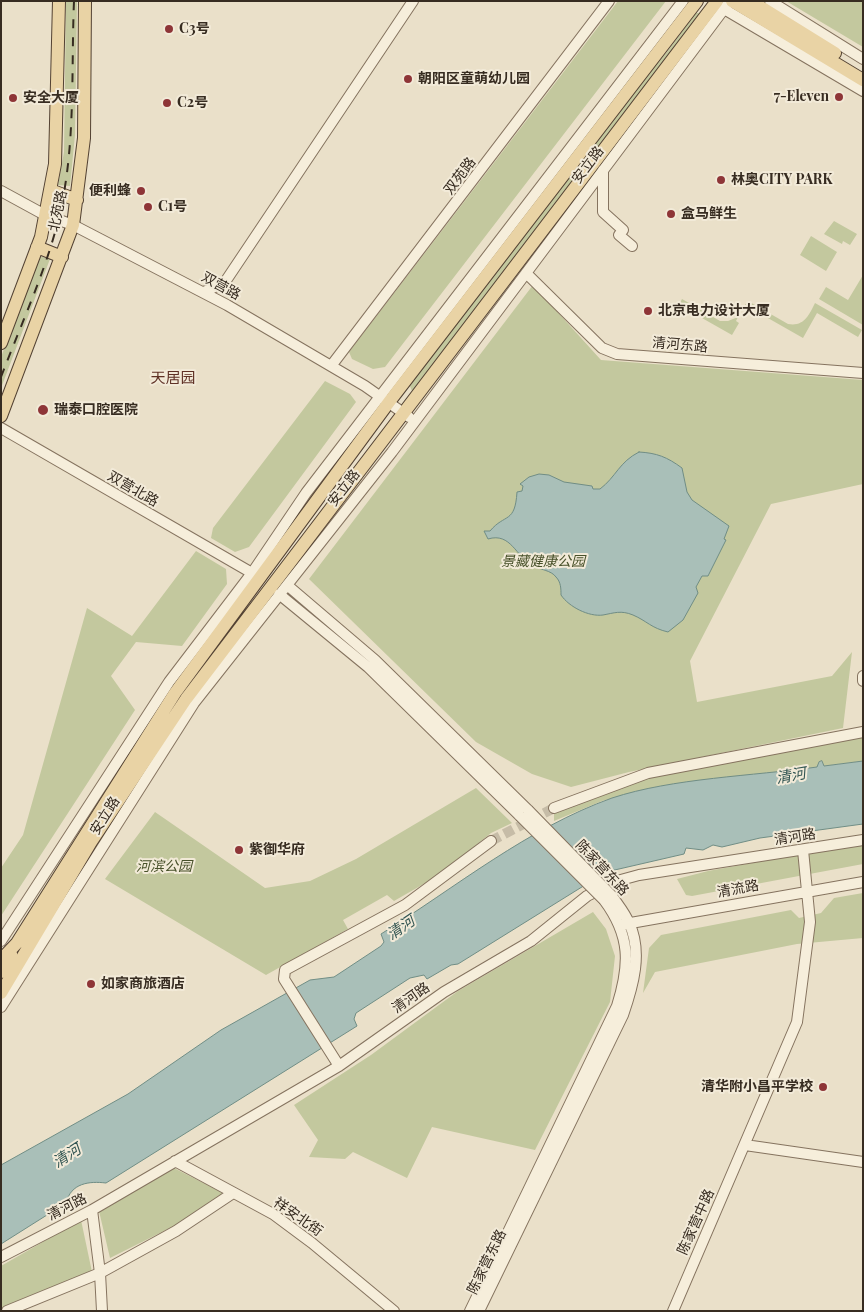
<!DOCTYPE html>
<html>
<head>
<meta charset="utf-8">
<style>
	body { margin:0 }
	#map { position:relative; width:864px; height:1312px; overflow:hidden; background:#eae0c9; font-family:"Playfair Display",serif }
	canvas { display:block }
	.frame { position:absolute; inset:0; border:2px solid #372c21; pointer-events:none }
</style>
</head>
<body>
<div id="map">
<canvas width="864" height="1312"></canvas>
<div class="frame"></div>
</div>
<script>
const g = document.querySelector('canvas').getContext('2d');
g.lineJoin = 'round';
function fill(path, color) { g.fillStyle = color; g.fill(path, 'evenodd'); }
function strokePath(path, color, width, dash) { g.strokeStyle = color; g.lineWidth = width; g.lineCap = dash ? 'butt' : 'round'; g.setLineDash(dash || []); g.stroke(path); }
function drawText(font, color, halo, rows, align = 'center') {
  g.font = font + ' "Playfair Display","Noto Sans SC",serif'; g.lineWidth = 4; g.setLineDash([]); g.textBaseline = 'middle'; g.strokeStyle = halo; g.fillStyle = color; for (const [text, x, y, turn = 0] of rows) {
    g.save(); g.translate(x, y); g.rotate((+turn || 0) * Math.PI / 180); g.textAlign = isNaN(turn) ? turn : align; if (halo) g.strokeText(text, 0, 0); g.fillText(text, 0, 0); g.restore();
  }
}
const green = new Path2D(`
	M66,1h11l-2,134 -5,51 -12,-1 6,-33z
	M618,1h48l-281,366 -12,2 -21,-10 -3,-7z
	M786,1h77v46z
	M696,13h5l-284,377 -5,1 -3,-7 215,-282 43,-50z
	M834,221l23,13 -7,11 -7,-4 -1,3 -18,-10z
	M811,236l26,16 -11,19 -26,-16z
	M39,256l11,3 -49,129v-31z
	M863,275v50l-44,-26 7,-12 22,13z
	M533,285l68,75 262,20v104l-92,20 -81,157 7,41 135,-26 20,-24 -9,76 -214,44 -58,15 -39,-13 -56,-32 -167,-163z
	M682,299l38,22h8l10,-4 -2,4 3,2 -7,12 -53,-30z
	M748,301l40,23c16,3 21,-9 27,-21l47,27 -4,7 -41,-24 -14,25 -58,-33z
	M325,381l25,13 6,8 -107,145 -14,5 -24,-14 2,-10z
	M196,551l30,18 1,15 -45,62 -46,-4 -25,34 24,34 -134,206v-48l22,-33 64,-227 45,28z
	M863,732v29l-39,5 -2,-5 -3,1 -1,5 -162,20 -54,14 -48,20v-13l67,-27z
	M476,788l36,35 -21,10 -50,41 -47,27 -7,-6 -44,25 5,9 -82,46 -161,-96 50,-67 110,76 45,-7 46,-22z
	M863,843v21l-171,32 -6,-1 -9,-16 31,-8z
	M863,893v45l-66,6 -142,28 -12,21 6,-45 12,-13 130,-25 8,8 22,-5 13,-15z
	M593,912l13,17 9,27 -5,46 -75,148 -103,-23 -25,51 -54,-26 -8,7 -36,-2 9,-17 -24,-35 77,-50 87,-64z
	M172,1167l51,26 -49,33 -64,32 -11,-47z
	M81,1220l11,52 -91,37v-43z`);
const water = new Path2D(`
	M639,452c18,1 28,5 43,16l5,24 5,8 37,26 -5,13 2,1 -18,36h-6l-6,11 2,6 -15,27 -15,12c-17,-4 -21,-11 -35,-17 -12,-5 -19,-2 -30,0 -14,2 -34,-8 -42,-20 0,-6 0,-13 -5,-18 -5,-7 -16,-7 -24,-12 -16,-8 -21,-33 -44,-26l-4,-8h6c15,-18 25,-7 27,-39l5,-1 1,-5 -3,-2 9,-7 10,-3 10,1 15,7 28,4 1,3h7c16,-12 19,-27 39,-37z
	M822,761l2,5 39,-5v63l-103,14 -38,9 -9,-2 -10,5 -17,-2 -2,6 -78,18 -148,92 -7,1 -24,14 -3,-4 -14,3 -54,35 -2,6 3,7 -251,157c-17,-2 -35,0 -40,20l-65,41v-79l127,-71 93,-64 89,-50 24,-3 47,-31 3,-4 -3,-8c75,-47 147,-106 231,-136 61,-20 141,-22 205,-31l2,-5z`);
const minorTunnel = new Path2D(`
	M491,841l63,-33`);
const minor = new Path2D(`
	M770,1l93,58
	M719,6l144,85
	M603,170v42l20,18 -4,5 13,11
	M1,191l44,24 28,10 154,80 138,81 44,31
	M526,273l76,75 15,6 246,19
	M204,292l21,-10 188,-281
	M331,366l278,-365
	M1,428l251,145
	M287,585l88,75 153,150
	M279,594l89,73 152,149
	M863,676v5
	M554,808l94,-35 215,-41
	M625,924l238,-42
	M1,941l168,-259 83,-109 54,-80 377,-492
	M1,1007l193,-304 198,-251 338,-451
	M339,1066l-55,-87 1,-9 120,-65 86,-64
	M745,1145l118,17
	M175,1161l98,53 39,29 82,68
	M92,1210l8,63 2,38
	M1,1257l91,-47 247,-144 105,-74 87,-51 56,-45 30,-15 22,-6 224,-35
	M7,1311l93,-38 76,-42 57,-38
	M470,1311l147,-305c13,-41 14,-70 -13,-106
	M479,1311l144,-296c10,-29 20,-63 6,-92 -4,-10 -11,-18 -17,-27
	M673,1311l124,-289 13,-100 -7,-72`);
const major = new Path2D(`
	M732,1l131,79
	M751,1l84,52
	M50,190l27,10
	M37,247l25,10
	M1,343l40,-106 14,-73 4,-163
	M1,416l72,-191 11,-87 1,-137
	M1,960l16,-17 158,-250 214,-291 308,-401
	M1,972l10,-18
	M1,993l90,-151 95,-143 531,-698`);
const rail = new Path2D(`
	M1,377c20,-53 45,-106 58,-160 17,-71 12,-144 15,-216`);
const minorBridge = new Path2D(`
	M528,810l84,86
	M520,816l84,84`);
const markers = [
	[169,29,5,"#8e3537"],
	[408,79,5,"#8e3537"],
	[839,97,5,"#8e3537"],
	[13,98,5,"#8e3537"],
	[167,103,5,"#8e3537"],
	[721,180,5,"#8e3537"],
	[141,191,5,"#8e3537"],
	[148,207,5,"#8e3537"],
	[671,214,5,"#8e3537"],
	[648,311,5,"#8e3537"],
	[43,410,6,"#8e3537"],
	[239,850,5,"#8e3537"],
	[91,984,5,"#8e3537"],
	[823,1087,5,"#8e3537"]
];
const poiNames = [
	["C3号",179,29],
	["朝阳区童萌幼儿园",418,79],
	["7-Eleven",829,97,"right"],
	["安全大厦",23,98],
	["C2号",177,103],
	["林奥CITY PARK",731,180],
	["便利蜂",131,191,"right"],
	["C1号",158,207],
	["盒马鲜生",681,214],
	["北京电力设计大厦",658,311],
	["瑞泰口腔医院",54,410],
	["紫御华府",249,850],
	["如家商旅酒店",101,984],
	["清华附小昌平学校",813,1087,"right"]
];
const streetNames = [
	["安立路",588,165,-53],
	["双苑路",460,176,-53],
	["北苑路",58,211,-78],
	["双营路",221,286,29],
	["清河东路",680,345,5],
	["安立路",344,488,-52],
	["双营北路",133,489,30],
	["安立路",105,816,-58],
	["清河路",795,837,-9],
	["陈家营东路",602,868,47],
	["清流路",738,889,-10],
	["清河路",411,998,-35],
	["清河路",67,1207,-27],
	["祥安北街",298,1217,35],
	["陈家营中路",696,1222,-66],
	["陈家营东路",487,1262,-64]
];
const parkNames = [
	["景藏健康公园",543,562],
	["河滨公园",164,867]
];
const neighbourhoodNames = [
	["天居园",173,378]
];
const waterNames = [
	["清河",791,776,-10],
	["清河",401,928,-34],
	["清河",67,1156,-33]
];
fill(green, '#c3c89e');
fill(water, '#a9bfb8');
strokePath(water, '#708d85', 1);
strokePath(minorTunnel, '#c6bca7', 10, [10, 5]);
strokePath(minor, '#85735f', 12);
strokePath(major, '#534233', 14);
strokePath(minor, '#f6eedb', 10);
strokePath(major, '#e9d3a5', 12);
strokePath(rail, '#372c21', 2, [9, 9]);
strokePath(minorBridge, '#85735f', 12, []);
strokePath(minorBridge, '#f6eedb', 10);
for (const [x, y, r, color] of markers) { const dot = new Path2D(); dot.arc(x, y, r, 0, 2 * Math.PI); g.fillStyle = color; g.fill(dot); strokePath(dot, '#f2ead8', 2); }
drawText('bold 14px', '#372c21', '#f2ead8', poiNames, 'left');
drawText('14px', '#372c21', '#f2ead8', streetNames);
drawText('italic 14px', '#48512a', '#f2ead8', parkNames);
drawText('15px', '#5f3125', '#f2ead8', neighbourhoodNames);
drawText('italic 15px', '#325552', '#f2ead8', waterNames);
</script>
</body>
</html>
